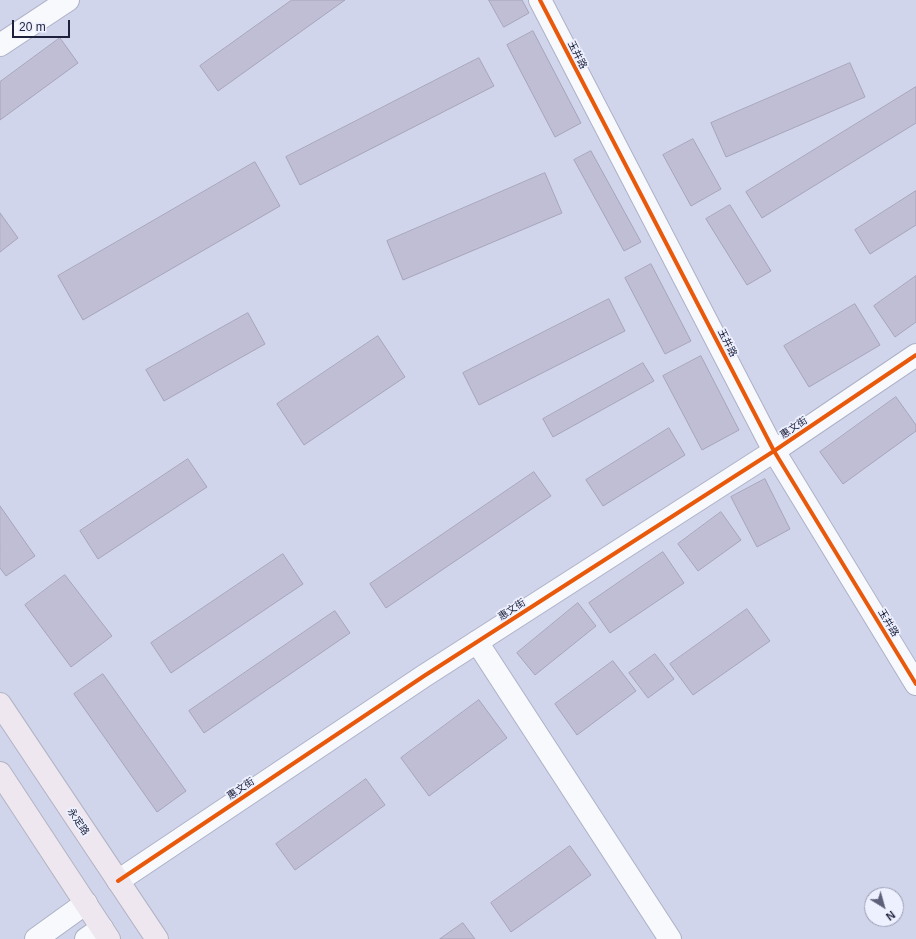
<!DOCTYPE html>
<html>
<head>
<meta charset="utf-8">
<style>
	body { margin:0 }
	#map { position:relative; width:916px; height:939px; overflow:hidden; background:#d1d5ec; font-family:Helvetica,sans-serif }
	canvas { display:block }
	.north { position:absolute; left:864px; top:887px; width:40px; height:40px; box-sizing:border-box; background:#edf0fe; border:1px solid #9a9db0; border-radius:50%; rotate:143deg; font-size:11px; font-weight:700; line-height:16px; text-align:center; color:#1e213b }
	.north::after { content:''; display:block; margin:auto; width:14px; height:18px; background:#5d6079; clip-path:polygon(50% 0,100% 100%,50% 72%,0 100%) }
	.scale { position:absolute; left:12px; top:20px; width:58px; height:18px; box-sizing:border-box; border:2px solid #1e213b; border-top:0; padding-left:5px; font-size:12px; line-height:14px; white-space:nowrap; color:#1e213b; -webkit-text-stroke:3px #edf0fe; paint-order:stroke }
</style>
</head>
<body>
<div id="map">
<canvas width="916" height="939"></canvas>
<div class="north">N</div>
<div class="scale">20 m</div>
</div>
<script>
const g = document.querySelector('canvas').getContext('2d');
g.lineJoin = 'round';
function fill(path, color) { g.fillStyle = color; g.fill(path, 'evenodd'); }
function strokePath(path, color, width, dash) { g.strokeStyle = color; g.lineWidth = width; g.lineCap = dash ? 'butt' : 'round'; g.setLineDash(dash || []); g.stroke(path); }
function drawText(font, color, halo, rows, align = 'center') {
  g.font = font + ' Helvetica,"Noto Sans SC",sans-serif'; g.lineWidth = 3.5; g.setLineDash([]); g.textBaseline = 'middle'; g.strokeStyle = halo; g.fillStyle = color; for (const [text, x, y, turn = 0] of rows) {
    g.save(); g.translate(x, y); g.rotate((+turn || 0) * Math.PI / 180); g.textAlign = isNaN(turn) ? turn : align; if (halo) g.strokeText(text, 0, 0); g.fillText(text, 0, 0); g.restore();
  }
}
const building = new Path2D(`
	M292,0h53l-127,91 -18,-25z
	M489,0h33l7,13 -25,14z
	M533,31l48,92 -26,14 -48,-92z
	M60,38l18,25 -78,57v-38z
	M479,58l15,28 -194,99 -14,-28z
	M850,63l15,34 -139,60 -15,-34z
	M916,87v36l-154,95 -16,-26z
	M693,139l28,50 -30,17 -28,-51z
	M591,151l50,91 -17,9 -50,-91z
	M255,162l25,44 -197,114 -25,-44z
	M545,173l17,40 -159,67 -16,-39z
	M916,191v34l-46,29 -15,-24z
	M730,205l41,66 -24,14 -41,-66z
	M0,213l18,25 -18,14z
	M651,264l40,77 -26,13 -40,-76z
	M916,276v46l-21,15 -21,-31z
	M609,299l16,32 -146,74 -16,-32z
	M855,304l25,41 -71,42 -25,-41z
	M248,313l17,31 -101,57 -18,-31z
	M378,336l27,41 -101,68 -27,-41z
	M701,356l38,74 -37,20 -39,-74z
	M643,363l11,18 -101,56 -10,-18z
	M896,397l20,28v6l-73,53 -23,-32z
	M669,428l16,27 -82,51 -17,-26z
	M188,459l19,28 -109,72 -18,-28z
	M534,472l17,24 -165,112 -16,-24z
	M765,479l25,50 -33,18 -26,-50z
	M0,506l35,50 -29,20 -6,-8z
	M721,512l20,28 -43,31 -20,-27z
	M663,552l21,31 -74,50 -21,-30z
	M283,554l20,30 -132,89 -20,-30z
	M65,575l47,61 -41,31 -46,-62z
	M578,603l18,23 -61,49 -18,-22z
	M747,609l23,32 -77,54 -23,-31z
	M335,611l15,22 -146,100 -15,-22z
	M655,654l19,25 -26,19 -19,-25z
	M613,661l23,30 -59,44 -22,-31z
	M103,674l83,117 -29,21 -83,-118z
	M479,700l28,38 -78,58 -28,-38z
	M366,779l19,26 -90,65 -19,-26z
	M570,846l21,29 -80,57 -20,-29z
	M463,923l12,16h-35z`);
const street = new Path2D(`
	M0,45l68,-45
	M477,642l193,297`);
const secondary = new Path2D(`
	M540,0l234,451 142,233
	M118,881l306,-205 350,-225 142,-96
	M36,939l50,-36
	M86,939l16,-11`);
const highway = new Path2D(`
	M0,704l157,235
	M0,773l109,166`);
const cycleway = new Path2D(`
	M540,0l234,451 142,233
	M118,881l306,-205 350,-225 142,-96`);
const streetNames = [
	["玉井路",577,55,63],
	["玉井路",727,343,63],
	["惠文街",794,428,-34],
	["惠文街",512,610,-33],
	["玉井路",888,623,59],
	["惠文街",241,789,-34],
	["永定路",78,822,56]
];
fill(building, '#bfbed5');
strokePath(building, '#a6a4ba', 1);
strokePath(street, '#adb1c7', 24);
strokePath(secondary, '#adb1c7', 24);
strokePath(highway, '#b1b3c2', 24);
strokePath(street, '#f8f9fc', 22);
strokePath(secondary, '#f8f9fc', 22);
strokePath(highway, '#efe7f0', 22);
strokePath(cycleway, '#e8590c', 4);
drawText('10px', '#1e213b', '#edf0fe', streetNames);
</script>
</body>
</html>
